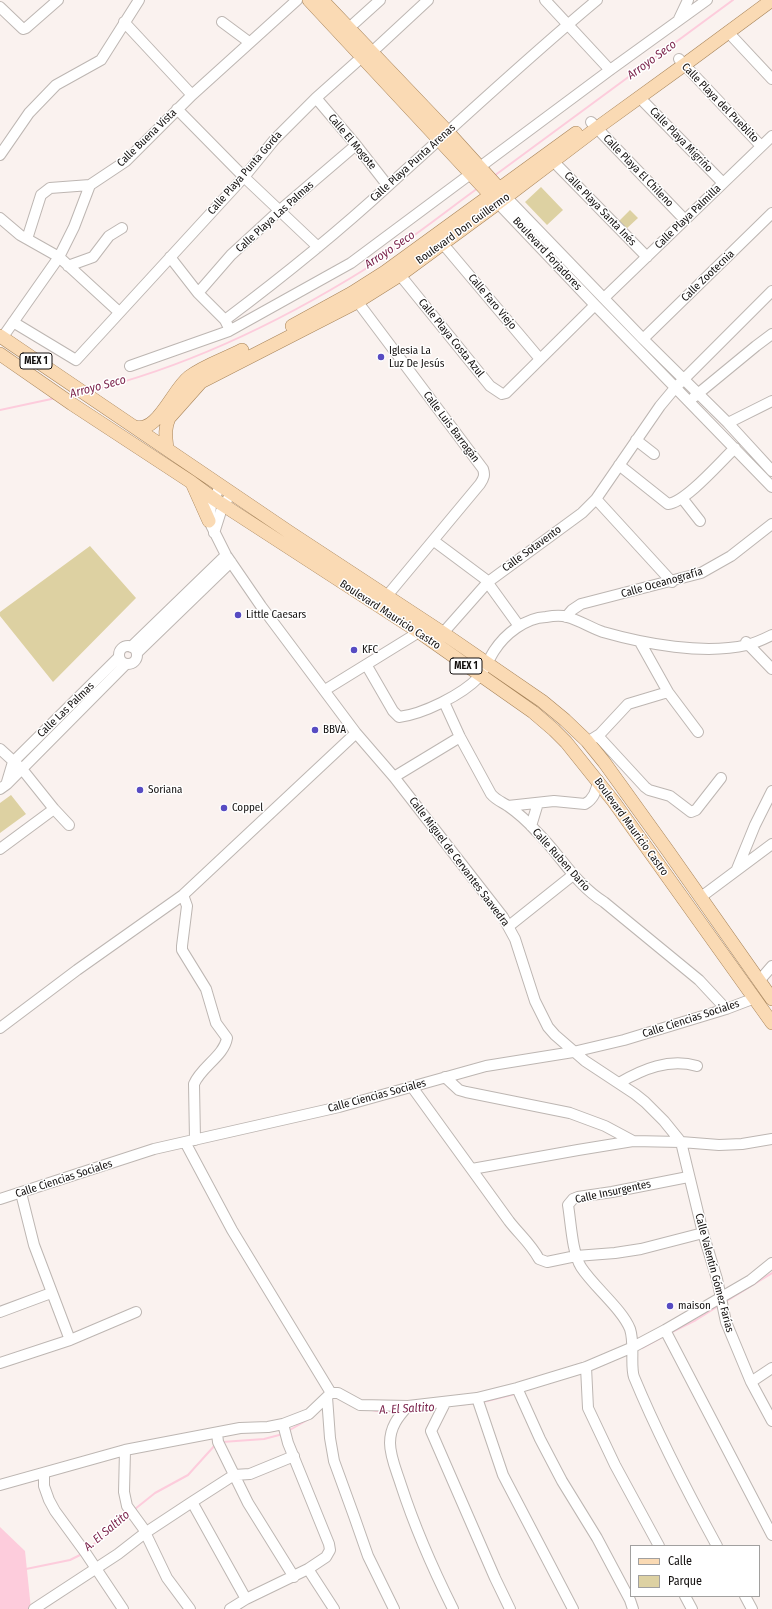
<!DOCTYPE html>
<html>
<head>
<meta charset="utf-8">
<style>
	body { margin:0 }
	#map { position:relative; width:772px; height:1609px; overflow:hidden; background:#faf2ef; font-family:"Fira Sans Condensed",sans-serif }
	canvas { display:block }
	.legend { position:absolute; left:630px; top:1545px; width:130px; height:52px; box-sizing:border-box; background:#fff; border:1px solid #a1a09f; margin:0; padding:5px 7px; list-style:none; font-size:12px; color:#141110 }
	.legend li { display:flex; align-items:center; gap:8px; height:20px }
	.legend b { width:20px; border:1px solid #a1a09f }
</style>
</head>
<body>
<div id="map">
<canvas width="772" height="1609"></canvas>
<ul class="legend">
<li><b style="height:5px;background:#fadab4"></b>Calle</li>
<li><b style="height:11px;background:#ddd1a2"></b>Parque</li>
</ul>
</div>
<script>
const g = document.querySelector('canvas').getContext('2d');
g.lineJoin = 'round';
function fill(path, color) { g.fillStyle = color; g.fill(path, 'evenodd'); }
function strokePath(path, color, width, dash) { g.strokeStyle = color; g.lineWidth = width; g.lineCap = dash ? 'butt' : 'round'; g.setLineDash(dash || []); g.stroke(path); }
function drawText(font, color, halo, rows, align = 'center') {
  g.font = font + ' "Fira Sans Condensed",sans-serif'; g.lineWidth = 3; g.setLineDash([]); g.textBaseline = 'middle'; g.strokeStyle = halo; g.fillStyle = color; for (const [text, x, y, turn = 0] of rows) {
    g.save(); g.translate(x, y); g.rotate((+turn || 0) * Math.PI / 180); g.textAlign = isNaN(turn) ? turn : align; if (halo) g.strokeText(text, 0, 0); g.fillText(text, 0, 0); g.restore();
  }
}
const green = new Path2D(`
	M541,187l22,23 -16,15 -22,-23z
	M630,210l8,8 -13,12 -8,-7z
	M90,546l46,52 -83,84 -53,-66v-4z
	M11,795l15,19 -26,19v-30z`);
const water = new Path2D(`
	M0,1527l25,24 6,58h-31z`);
const stream = new Path2D(`
	M494,176l239,-176
	M89,391c98,-24 193,-70 278,-123 39,-25 74,-53 111,-80
	M0,410l56,-12
	M725,1302l47,-29
	M670,1333l26,-13 24,-15
	M642,1348l22,-12
	M483,1402l32,-8
	M459,1405l15,-2
	M372,1410l4,1h23
	M288,1431l21,-12
	M222,1442l42,-3 19,-5
	M135,1509l20,-16 33,-18 28,-31
	M87,1550l43,-36
	M26,1569l44,-9 12,-6`);
const minor = new Path2D(`
	M545,0l65,70
	M0,7l23,22 3,-1 32,-28
	M679,19l9,-19
	M124,22l68,73
	M222,22l27,20
	M349,28l31,-28
	M728,32l44,47
	M679,59l82,87
	M639,97l84,86
	M316,98l40,47 32,41
	M177,109l67,68 74,70
	M591,122l94,98
	M0,155l29,-42 27,-28 45,-25 38,-60
	M553,161l94,96
	M506,197l137,142 85,84 44,48
	M498,203l97,102 177,182
	M0,218l20,17 39,22 60,55
	M27,239l14,-44 9,-7 40,-3
	M443,244l97,115
	M170,257l28,36 27,27 3,6
	M68,266l25,-9 16,-21 13,-8
	M400,275l90,111 12,8 4,-1 89,-88
	M198,293l33,-38 49,-45 76,-65
	M354,297l129,172c2,6 1,9 -3,15l-94,113
	M604,298l168,-162
	M225,320c56,-42 112,-87 164,-135 69,-62 137,-126 208,-185
	M13,322l63,38 168,-183 31,-38 41,-41 46,-41 10,-5 56,-52
	M2,338l57,-81 15,-30 16,-42 36,-24 66,-66 105,-95
	M643,339l129,-126
	M130,366l99,-35 122,-68 259,-193 97,-70
	M694,397l62,-51 16,-12
	M728,423l44,-22
	M636,440l18,14
	M619,465l49,39c18,-2 53,-43 67,-56
	M220,486l-9,20 -2,15 17,34 35,51 95,127 38,44 109,140 12,22 20,62 13,26 7,8 30,26 50,33 10,8 19,19 17,21 22,91 14,46 9,43 25,60 21,39
	M682,498l18,23
	M596,499l76,83
	M214,533l7,-22 6,-11
	M434,541l51,38 34,47
	M566,617l6,-7 9,-6 120,-31 30,-17 41,-32
	M443,633l45,-51 94,-69 14,-14 64,-93 15,-18 97,-97
	M640,642l28,50 30,40
	M746,642l26,27
	M119 655a9 9 0 1 1 18 0a9 9 0 1 1-18 0Z
	M131,647l95,-92
	M137,653l94,-91
	M367,666l26,45 6,6c24,-3 63,-22 80,-40 6,-8 10,-18 15,-26 11,-17 31,-33 52,-34 6,-1 15,-2 21,0 12,3 24,11 36,15 42,12 101,23 144,13 8,-2 17,-6 25,-10
	M325,690l94,-58
	M444,702l16,35 31,57c5,6 11,8 17,12 10,7 20,16 28,25 24,23 39,53 68,71l95,78 27,29
	M598,736l47,51 4,3 21,6 21,16 5,-2 25,-32
	M592,739l8,-5 28,-30 40,-12
	M0,749l22,20 32,40 15,16
	M394,777l66,-40
	M7,782l6,-20 106,-105
	M0,789l7,-5 119,-120
	M508,806l46,-5 31,3c9,-5 12,-14 13,-24
	M531,826l7,-23
	M0,849l54,-40
	M737,869l18,-44 17,-34
	M183,895l4,11 -5,40v4l24,39 10,34 11,15c-3,18 -26,29 -33,46l1,56
	M701,897l71,-53
	M509,926l64,-51
	M759,981l13,-15
	M0,1028l77,-58 106,-75 173,-162
	M445,1077l14,13 7,2 104,21 35,13 28,15
	M619,1083c24,-14 50,-25 78,-17
	M412,1087l97,134c10,13 22,23 30,38l8,3 29,-6 39,-3 26,-4 62,-16
	M185,1142l47,88 99,163
	M472,1169l106,-19 55,-9 48,1 38,3 23,-1 30,-5
	M688,1177l-76,15 -34,5 -5,2 -5,6c3,18 4,47 13,62 13,20 41,42 49,62 5,15 0,37 4,48 24,58 53,114 83,169
	M21,1193l13,52 36,95 66,-28
	M0,1199l154,-50 185,-42 147,-41 87,-14 51,-12 102,-31 29,-11
	M0,1312l51,-19
	M665,1330l107,205
	M0,1363l70,-23
	M586,1367l2,41 27,57 44,81
	M751,1382l21,-14
	M517,1388l23,51 22,42 35,57 33,62 3,9
	M331,1393h7l22,12 48,1 69,-8 40,-10 69,-21 47,-20 32,-17 86,-50 21,-17
	M327,1397l3,41 4,23 20,55 14,40 26,53
	M477,1398l26,77 70,134
	M445,1403l-14,28 64,147 15,31
	M408,1406c-10,11 -18,21 -18,37 0,14 7,29 11,42 14,43 32,84 52,124
	M217,1433l1,9 30,61 46,74
	M125,1450l-1,42 3,14 16,22 24,50 23,31
	M44,1473v13l5,14 6,11 30,41 38,57
	M0,1485l125,-35 115,-22 28,-1 15,-3 26,-10 22,-21
	M192,1502l54,97
	M308,1569l26,40
	M685,1596l7,13
	M745,1596l7,13
	M34,1609l84,-55 27,-21 47,-31 42,-27 16,-1 44,-18
	M230,1609l16,-10 62,-30 18,-12 4,-7 -1,-6 -41,-101 -5,-19`);
const major = new Path2D(`
	M309,0l188,202
	M322,0l125,131 58,64
	M292,326l60,-33 33,-21 191,-139
	M0,336l289,196 154,101 99,68 23,19 22,21 17,21 64,89 104,148
	M0,354l72,50 119,78 23,17 205,133 114,80 21,18 12,12 48,60 158,221
	M133,426c23,11 39,-36 56,-49 16,-12 36,-18 53,-27
	M167,449c-1,-11 -3,-20 2,-31l32,-36 156,-80 43,-27 98,-72 99,-75 87,-63 88,-65
	M192,483l17,38`);
const markers = [
	[381,357,4,"#574bc2"],
	[238,615,4,"#574bc2"],
	[354,650,4,"#574bc2"],
	[315,730,4,"#574bc2"],
	[140,790,4,"#574bc2"],
	[224,808,4,"#574bc2"],
	[670,1306,4,"#574bc2"]
];
const shields = [
	[36,361,32],
	[466,666,32]
];
const shieldNames = [
	["MEX 1",36,361],
	["MEX 1",466,666]
];
const streetNames = [
	["Calle Playa del Pueblito",720,103,46],
	["Calle Buena Vista",147,138,-44],
	["Calle Playa Migriño",681,140,46],
	["Calle El Mogote",352,142,50],
	["Calle Playa Punta Arenas",413,163,-42],
	["Calle Playa El Chileno",638,171,46],
	["Calle Playa Punta Gorda",245,173,-49],
	["Calle Playa Santa Inés",600,209,46],
	["Calle Playa Las Palmas",275,217,-42],
	["Calle Playa Palmilla",688,217,-44],
	["Boulevard Don Guillermo",463,229,-36],
	["Boulevard Forjadores",547,254,47],
	["Calle Zootecnia",708,276,-44],
	["Calle Faro Viejo",492,302,50],
	["Calle Playa Costa Azul",451,338,51],
	["Calle Luis Barragán",451,427,53],
	["Calle Sotavento",532,549,-36],
	["Calle Oceanografía",662,583,-16],
	["Boulevard Mauricio Castro",390,615,33],
	["Calle Las Palmas",66,710,-44],
	["Boulevard Mauricio Castro",631,827,54],
	["Calle Ruben Darío",561,860,48],
	["Calle Miguel de Cervantes Saavedra",459,862,53],
	["Calle Ciencias Sociales",691,1019,-18],
	["Calle Ciencias Sociales",377,1096,-15],
	["Calle Ciencias Sociales",64,1179,-18],
	["Calle Insurgentes",613,1192,-12],
	["Calle Valentín Gómez Farías",714,1273,75]
];
const poiNames = [
	["Iglesia La",389,351],
	["Luz De Jesús",389,364],
	["Little Caesars",246,615],
	["KFC",362,650],
	["BBVA",323,730],
	["Soriana",148,790],
	["Coppel",232,808],
	["maison",678,1306]
];
const waterNames = [
	["Arroyo Seco",652,60,-36],
	["Arroyo Seco",390,250,-34],
	["Arroyo Seco",98,387,-15],
	["A. El Saltito",407,1409,-3],
	["A. El Saltito",107,1531,-40]
];
fill(green, '#ddd1a2');
fill(water, '#fdccdc');
strokePath(stream, '#fdccdc', 2);
strokePath(minor, '#bdb6b2', 12);
strokePath(major, '#a7845a', 14);
strokePath(minor, '#fff', 10);
strokePath(major, '#fadab4', 13);
for (const [x, y, r, color] of markers) { const dot = new Path2D(); dot.arc(x, y, r, 0, 2 * Math.PI); g.fillStyle = color; g.fill(dot); strokePath(dot, '#fff', 1.5); }
for (const [x, y, w] of shields) { const box = new Path2D(); box.roundRect(x - w / 2, y - 8, w, 16, 3); g.fillStyle = '#fff'; g.fill(box); strokePath(box, '#141110', 1); }
drawText('bold 10px', '#141110', null, shieldNames);
drawText('11px', '#141110', '#fff', streetNames);
drawText('11px', '#141110', '#fff', poiNames, 'left');
drawText('italic 12px', '#7b234b', '#fff', waterNames);
</script>
</body>
</html>
